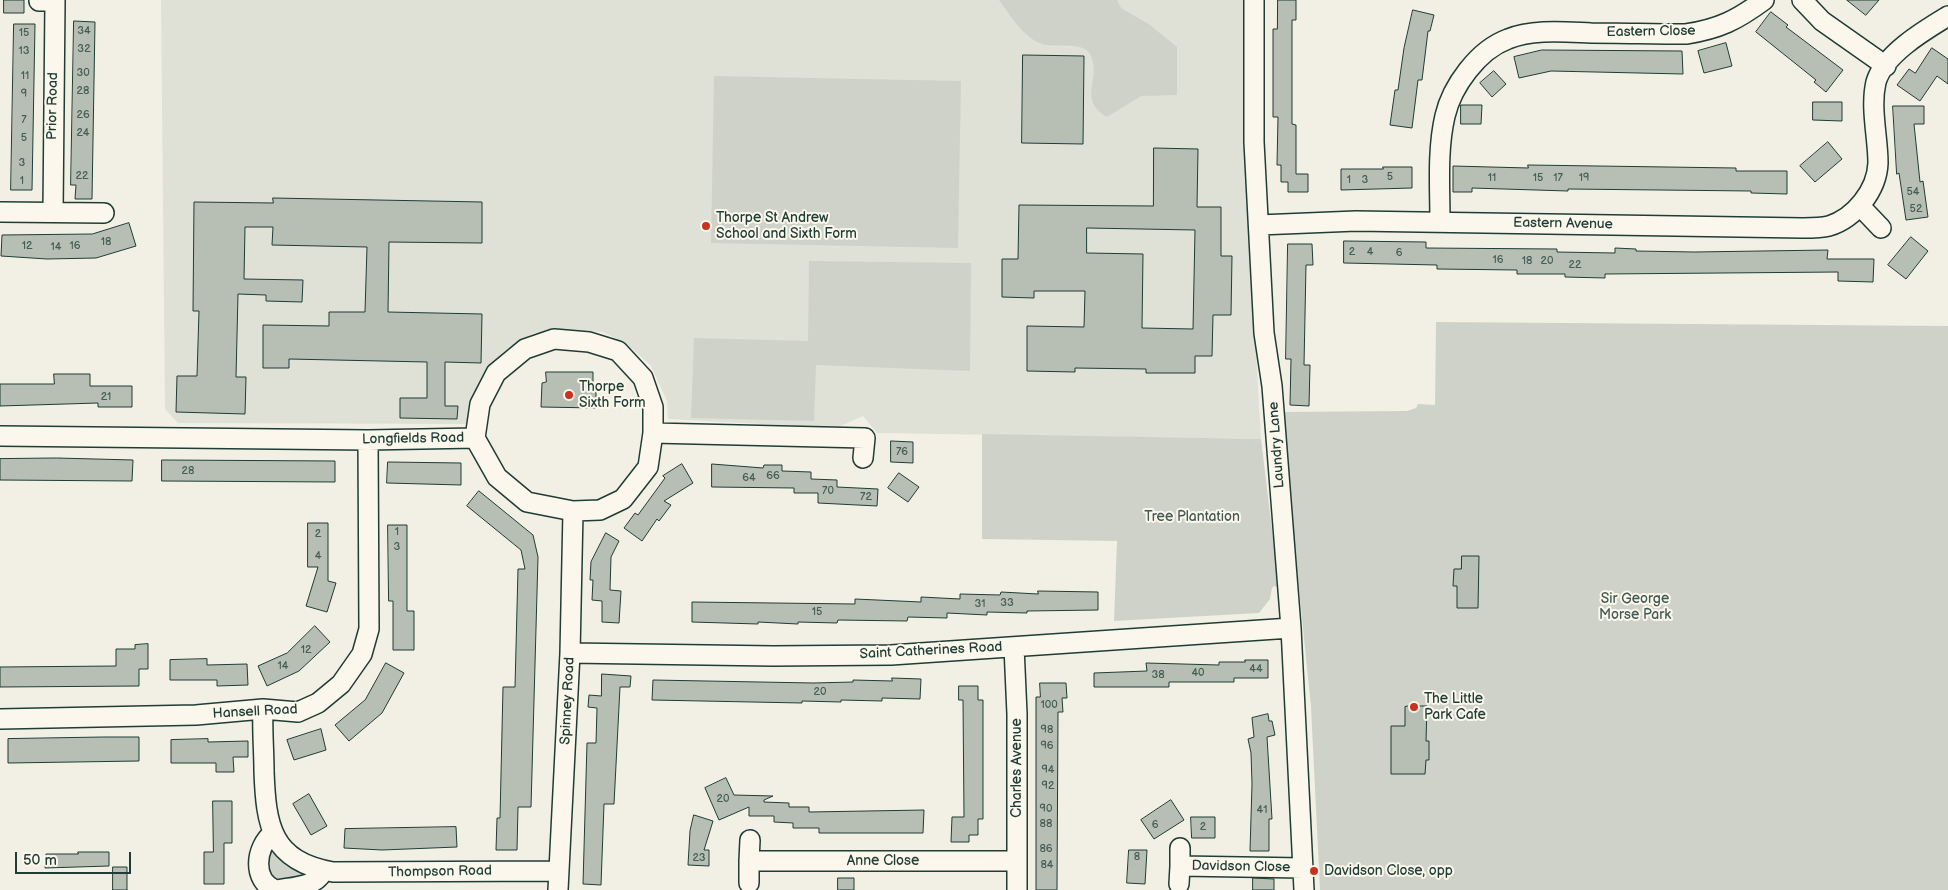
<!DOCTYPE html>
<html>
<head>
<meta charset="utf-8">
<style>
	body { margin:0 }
	#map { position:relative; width:1948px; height:890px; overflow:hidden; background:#f2f0e5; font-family:"Balsamiq Sans",sans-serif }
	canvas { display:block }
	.scale { position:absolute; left:15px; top:852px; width:116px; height:22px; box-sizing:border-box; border:2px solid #1f3d34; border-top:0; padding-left:6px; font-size:15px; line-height:18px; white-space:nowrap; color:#1f3d34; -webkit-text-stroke:4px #fbf7ec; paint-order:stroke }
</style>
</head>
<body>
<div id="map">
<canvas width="1948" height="890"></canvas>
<div class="scale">50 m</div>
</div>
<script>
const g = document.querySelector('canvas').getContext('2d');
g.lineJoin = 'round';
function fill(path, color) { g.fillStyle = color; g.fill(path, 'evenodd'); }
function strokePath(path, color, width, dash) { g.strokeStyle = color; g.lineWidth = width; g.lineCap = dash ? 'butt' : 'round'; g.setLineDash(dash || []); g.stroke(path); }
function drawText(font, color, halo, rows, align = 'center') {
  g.font = font + ' "Balsamiq Sans",sans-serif'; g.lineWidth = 4; g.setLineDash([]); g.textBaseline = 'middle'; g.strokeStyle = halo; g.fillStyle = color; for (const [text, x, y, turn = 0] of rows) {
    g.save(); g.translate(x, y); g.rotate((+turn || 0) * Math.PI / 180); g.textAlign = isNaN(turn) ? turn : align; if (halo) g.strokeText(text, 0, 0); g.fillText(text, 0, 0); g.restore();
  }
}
const built = new Path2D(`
	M161,0h1082v122l18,317 -384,-6 -14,-17 -27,12 -168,-9 -1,-18 -16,-35 -24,-22 -24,-12 -32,-2 -37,3 -27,16 -21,20 -20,55 -288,-1 -13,-14z`);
const green = new Path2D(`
	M999,0h118l4,8 29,17 27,22v48l-36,1 -34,21c-31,-19 -4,-38 -17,-63 -7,-13 -35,-6 -48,-10 -18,-6 -32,-29 -43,-44z
	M714,76l247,5 -3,167 -247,-5z
	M809,261l162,2 -1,108 -154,-6 -2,56 -123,-3 3,-80 114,3z
	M1436,322l512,4v564h-628l-9,-183 -30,-295 126,-1 9,-3 2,-4 17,1z
	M982,434l279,5 18,149 -5,-2 -2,2 -2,11 -11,14 -145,8 3,-80 -135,-2z
	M272,853h6l31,21 -31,11 -14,-14 4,-16z`);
const building = new Path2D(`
	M4,0h20v13h-20z
	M1278,0h18v20h-4v104l4,1v49h12v18h-20v-10h-7v-17h-4l1,-48h-5v-88h4z
	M1847,0h32l-13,15z
	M1413,10l21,5 -4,16h-2l-6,49h-4l-6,48 -22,-3 5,-35h3l6,-42z
	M1771,12l17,13 -2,2 57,43 -17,22 -12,-10 2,-2 -60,-48z
	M74,21l21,1 -3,177h-17l1,-14h-5z
	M14,24h21l-3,166h-21z
	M1726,43l6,23 -28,7 -6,-22z
	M1932,48l16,11v25l-11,-8 -17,25 -23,-16 12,-16 6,4z
	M1542,50l140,1 1,23 -132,-3 -32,7 -5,-21z
	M1023,55l61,1 -1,88 -61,-1z
	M1494,71l12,13 -14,13 -12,-14z
	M1813,102h29v19l-29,-1z
	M1461,105h21l-1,19h-20z
	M1893,106h31v18h-10l6,58 3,-1 5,36 -22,3 -7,-47 -2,1z
	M1828,142l14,17 -27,23 -15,-16z
	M1154,148l44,1 -1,58h24v49h11l-1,59h-18l-1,41h-17v17h-49v-4l-71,-1v4l-48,-1v-45l57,1 1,-36h-51v7l-32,-1v-38h16l1,-54 134,1zM1087,228l108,2 -2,99 -51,-1 1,-74 -56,-1z
	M1528,165l208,3v3h51v23l-36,-1v-2l-183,-2v2l-96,-3v4h-19v-26l75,2z
	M1383,167h29v21l-71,2v-21h42z
	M273,198l209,4v41l-93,-1 -1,70 94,2 -1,49 -36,-1v44h13l-1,13 -57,-1v-20h27v-36l-138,-3v9h-26v-43l66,1v-14h36l2,-65 -95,-2 1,-18h-28l-1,52 59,1 -1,22 -36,-1v-6l-28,-1 -2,83h10l-1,37 -69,-2 1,-36h20l2,-65h-6l1,-109 79,1z
	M129,223l7,23 -40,12 -49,1 -46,-3 1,-21 90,-1z
	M1911,237l17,14 -22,28 -18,-14z
	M1344,241l82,1v6l131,1v3l58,1v-5l21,1v2l58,1 134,-2 -1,9h47l-1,23 -35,-1v-9l-233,2v4l-40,-1v-3h-48v-4l-80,-1v-4l-93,-2z
	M1288,244h24l1,21h-7l-2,100h6l-1,41 -19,-1 1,-46h-5z
	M546,372h47v12h3v24l-55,-1 1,-24 4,-1z
	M54,374h36v12h42v21h-34v-4l-98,3v-22h54z
	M891,441l22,1v21l-22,-1z
	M57,458l76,2 -1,21 -132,-1v-21z
	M162,460l173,1v21l-173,-1z
	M388,462l73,1v22l-74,-2z
	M682,464l11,19 -29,18 7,4 -12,16 -2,-2 -15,22 -18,-13 11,-15 3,2 27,-37 -2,-2z
	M712,464l51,4 1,-3h18v6l29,1v7l26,1v7l41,2 -1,17 -59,-3v-10h-24v-5l-82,-1z
	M899,473l20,14 -11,15 -20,-14z
	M479,491l54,44 5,22 -7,250h-13l-1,43h-21l1,-32h3l3,-131h12l3,-118h7l-4,-19 -54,-44z
	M308,523h20v58l8,2 -9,29 -21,-6 12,-39h-10z
	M388,525h19v86h7v39h-21v-49h-4z
	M606,533l13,8 -8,16 -1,33 11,1 -2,32 -17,-1v-21l-10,-1 1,-20h-3l1,-18z
	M1462,556h17l-1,52h-21v-22h-4l1,-17h7z
	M1038,591l60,1v18l-71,1v2l-40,-1v3l-40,-2v5l-39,-1 -1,4 -69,-1 -1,3 -39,-1v2l-40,-2v2l-66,-2v-20l163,2v-5l66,3v-5l39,2v-5l40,1 1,-3 37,2z
	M315,626l15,16 -31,29 -32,15 -9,-20 29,-13z
	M148,644v25h-9v17l-139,1v-20l116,-1v-17h19v-4z
	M207,659v6l40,-1 1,21 -31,1v-6h-47v-20z
	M1245,660h23v18h-34v4h-65v5h-75v-14l53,-2 -1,-8 73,2v-3h26z
	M386,663l18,10 -22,40 -33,28 -14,-16 30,-25z
	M602,674l29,2 -1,11h-10l-6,117h-10l-3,81 -18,-1 4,-141h9l1,-35 -9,-1 1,-12 12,1z
	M892,678l29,1 -1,20 -38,-1v3l-41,-1v2l-39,-1v2l-150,-3 1,-20 160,3 40,-1v-2l39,1z
	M1040,683h26l1,15h-5l1,14h-5l-1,178h-21v-193h4z
	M959,686h19v14h5v119h-5v16h-9v7h-18l1,-25h12l-1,-117h-4z
	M1408,706h19l-1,35h3v19h-3l-1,14h-34v-48h14v-19z
	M1268,714l1,7h3l3,14 -8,2 5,82h-3v32h-19l2,-67 -1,-31 -3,-14 6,-2 -2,-19z
	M321,729l5,21 -32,10 -7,-20z
	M103,737h36v24l-131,2v-24z
	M208,739v3l40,-1v16h-15l1,15h-18v-9h-45v-23z
	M726,778l8,17 39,1 -9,4v2l25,1v4h20v5l115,-2 -1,23h-104v-5h-26v-5l-19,-1v-6h-25v-9l-30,13 -14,-32z
	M309,794l18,32 -16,9 -18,-31z
	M1171,800l13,20 -30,19 -13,-19z
	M213,801h19v42h-8v41h-20v-32h9z
	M694,815l19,6 -9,29h5v16l-21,-1 2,-34z
	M1191,817h24v21h-23z
	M456,827l1,20 -75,3 -38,-2 1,-19z
	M1129,850h18l-2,34 -18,-1z
	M78,852h31v14l-64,2 1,-14h32z
	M113,867h14v23h-14z
	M838,878h16v12h-16z
	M1253,878l21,1v11h-21z`);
const street = new Path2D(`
	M1254,0v142l10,191 8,53 19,242 13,262
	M1802,0l20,21 64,45
	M39,1h16l-2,211
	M1860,206l21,22
	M0,212l104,1
	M1440,222c0,-34 -3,-72 5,-106 7,-30 33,-66 63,-77 25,-10 56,-7 83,-6 31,0 63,1 95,1 33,-5 51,-14 78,-34
	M1259,225l97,-4 447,7c8,0 18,0 26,-2 26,-8 48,-36 49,-63 0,-26 -8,-55 -2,-81 8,-28 49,-52 72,-66
	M0,436l368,4 107,-2 22,39 30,25 46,9 27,-1 23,-11 25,-32 5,-34 212,5 -2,20
	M475,438l5,-34 16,-31 29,-24 29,-10 35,3 29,9 25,27 10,29v26
	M1014,647l3,67v176
	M570,653l203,3 118,-1 400,-27
	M263,709c-1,21 1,42 1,62 2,55 7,90 69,101l225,-1
	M0,719l196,-4 67,-6 35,3 20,-9 23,-19 21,-30 7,-25 -1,-189
	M273,833c-18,15 -21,47 2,57
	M750,840l-1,21h268
	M1180,848v18l123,2
	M749,883v-22
	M1179,884l1,-18
	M277,890c15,-3 40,-3 46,-19
	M558,890l12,-237 3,-142`);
const markers = [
	[706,226,5,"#c8321e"],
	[569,395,5,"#c8321e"],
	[1414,707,5,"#c8321e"],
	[1314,871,5,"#c8321e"]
];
const numberNames = [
	["34",84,31],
	["15",24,33],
	["32",84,49],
	["13",24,51],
	["30",83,73],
	["11",25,76],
	["28",83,91],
	["9",24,94],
	["26",83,115],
	["7",24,120],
	["24",83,133],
	["5",24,138],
	["3",22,163],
	["22",82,176],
	["5",1390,177],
	["11",1492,178],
	["15",1538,178],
	["17",1558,178],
	["19",1584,178],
	["1",1349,180],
	["3",1365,180],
	["1",22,181],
	["54",1913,192],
	["52",1916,209],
	["18",106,242],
	["12",27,246],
	["16",75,246],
	["14",56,247],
	["2",1352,252],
	["4",1370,252],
	["6",1399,253],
	["16",1498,260],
	["18",1527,261],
	["20",1547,261],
	["22",1575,265],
	["21",106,397],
	["76",902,452],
	["28",188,471],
	["66",773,476],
	["64",749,478],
	["70",828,491],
	["72",866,497],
	["1",397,532],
	["2",318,534],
	["3",397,547],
	["4",318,556],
	["33",1007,603],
	["31",980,604],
	["15",817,612],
	["12",306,650],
	["14",283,666],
	["44",1256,669],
	["40",1198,673],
	["38",1158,675],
	["20",820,692],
	["100",1049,705],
	["98",1047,730],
	["96",1047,746],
	["94",1048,770],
	["92",1048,786],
	["20",723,799],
	["90",1046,809],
	["41",1262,810],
	["88",1046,824],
	["6",1155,825],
	["2",1203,827],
	["86",1046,849],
	["8",1137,857],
	["23",699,858],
	["84",1047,865]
];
const streetNames = [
	["Eastern Close",1651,32,-1],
	["Prior Road",53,106,-89],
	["Eastern Avenue",1563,224,1],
	["Longfields Road",413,439,-1],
	["Laundry Lane",1277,445,-94],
	["Saint Catherines Road",931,651,-3],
	["Spinney Road",568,701,-87],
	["Hansell Road",255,712,-3],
	["Charles Avenue",1017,768,-90],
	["Anne Close",883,861],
	["Davidson Close",1241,867,1],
	["Thompson Road",440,872,-1]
];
const poiNames = [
	["Thorpe St Andrew",716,218],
	["School and Sixth Form",716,234],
	["Thorpe",579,387],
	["Sixth Form",579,403],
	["The Little",1424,699],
	["Park Cafe",1424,715],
	["Davidson Close, opp",1324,871]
];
const parkNames = [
	["Tree Plantation",1192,517],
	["Sir George",1635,599],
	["Morse Park",1635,615]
];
fill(built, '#e0e1d6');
fill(green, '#cfd2c8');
fill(building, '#b7beb3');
strokePath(building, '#1f3d34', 1);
strokePath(street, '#1f3d34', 22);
strokePath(street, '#fbf7ec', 19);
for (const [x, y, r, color] of markers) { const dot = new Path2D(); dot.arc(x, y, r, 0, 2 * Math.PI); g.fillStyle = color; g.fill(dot); strokePath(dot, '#fbf7ec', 2); }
drawText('11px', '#455d54', null, numberNames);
drawText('14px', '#1f3d34', '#fbf7ec', streetNames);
drawText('14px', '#1f3d34', '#fbf7ec', poiNames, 'left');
drawText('14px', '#425b52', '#fbf7ec', parkNames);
</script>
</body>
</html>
